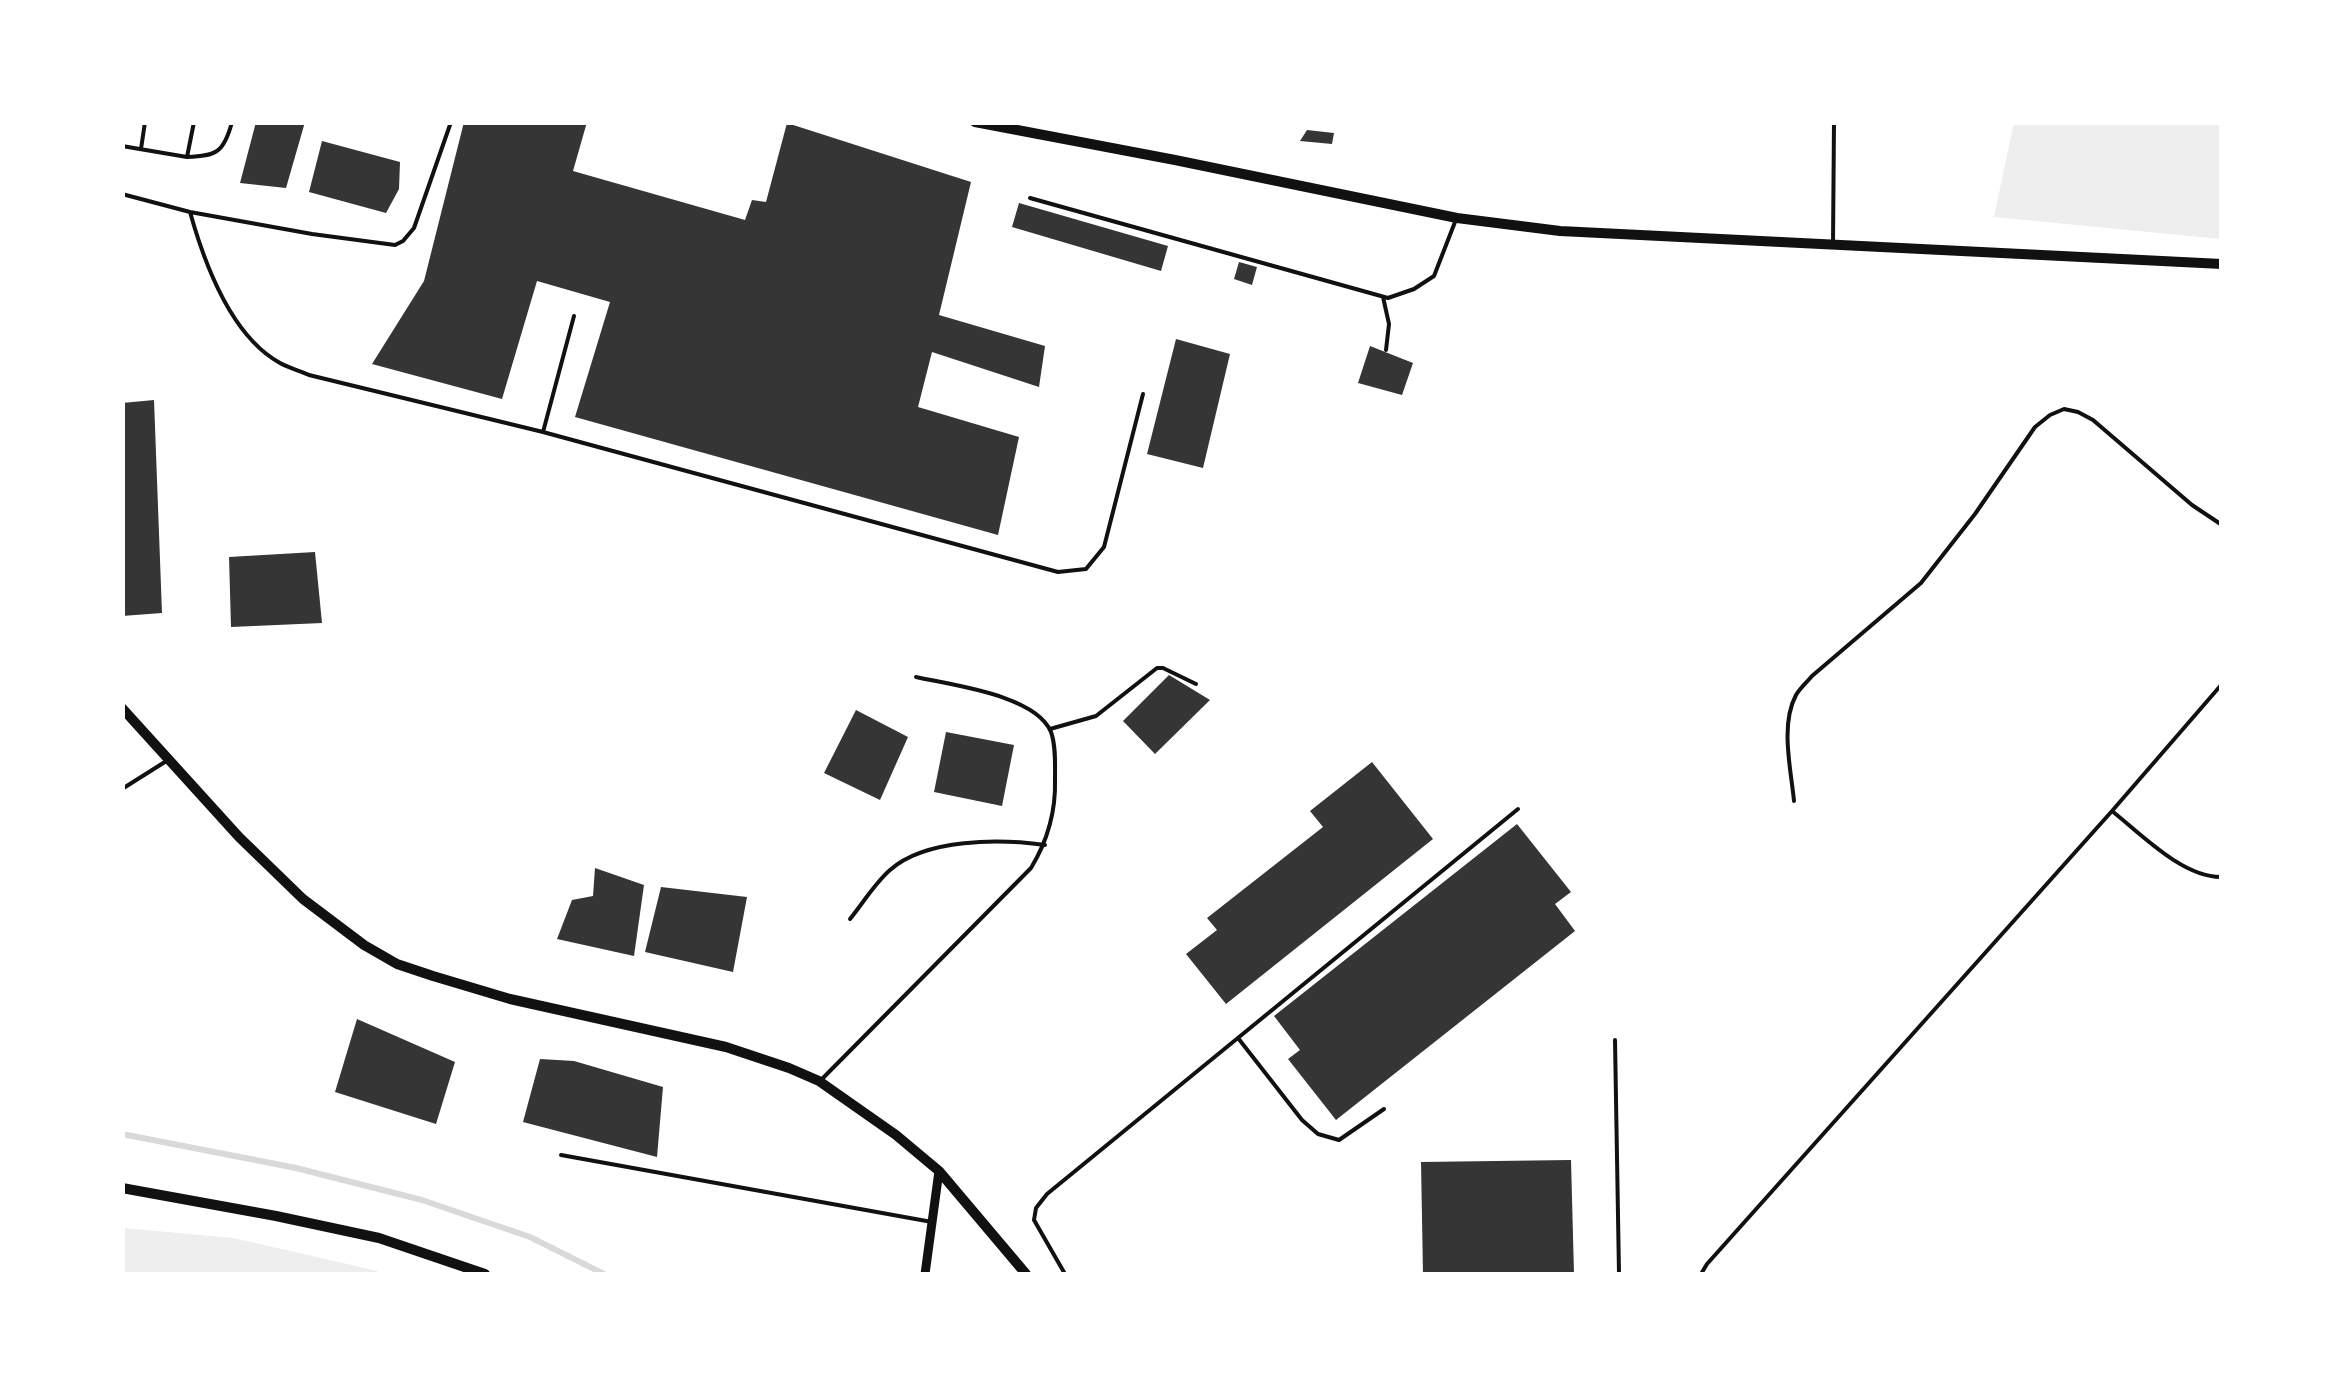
<!DOCTYPE html>
<html>
<head>
<meta charset="utf-8">
<style>
	body { margin:0 }
	#map { position:relative; width:2344px; height:1397px; overflow:hidden; background:#fff; font-family:Lora,serif }
	canvas { display:block }
	.frame { position:absolute; inset:0; border:125px solid #fff; pointer-events:none }
</style>
</head>
<body>
<div id="map">
<canvas width="2344" height="1397"></canvas>
<div class="frame"></div>
</div>
<script>
const g = document.querySelector('canvas').getContext('2d');
g.lineJoin = 'round';
function fill(path, color) { g.fillStyle = color; g.fill(path, 'evenodd'); }
function strokePath(path, color, width, dash) { g.strokeStyle = color; g.lineWidth = width; g.lineCap = dash ? 'butt' : 'round'; g.setLineDash(dash || []); g.stroke(path); }
const green = new Path2D(`
	M2014,122l207,1v116l-227,-22z
	M123,1228l110,10 145,33 -4,3h-251z`);
const stream = new Path2D(`
	M122,1134l174,34 126,32 108,37 74,37`);
const building = new Path2D(`
	M256,122h49l-19,66 -46,-5z
	M464,122h123l-14,49 172,49 7,-20 14,2 21,-79 184,59 -32,133 106,31 -6,41 -107,-35 -14,55 101,30 -21,98 -423,-118 35,-115 -73,-21 -35,118 -130,-35 52,-83z
	M1307,130l27,3 -2,11 -32,-3z
	M322,141l78,21 -1,27 -13,24 -77,-21z
	M1019,203l149,43 -7,25 -149,-44z
	M1239,262l18,5 -5,18 -18,-6z
	M1176,339l54,15 -27,114 -56,-14z
	M1370,346l43,17 -11,32 -44,-12z
	M154,400l8,213 -40,3v-213z
	M315,552l7,71 -91,4 -2,-70z
	M1169,675l41,25 -55,54 -32,-33z
	M856,710l52,27 -28,63 -56,-27z
	M946,732l68,13 -12,61 -68,-14z
	M1372,762l61,77 -207,165 -40,-50 31,-24 -10,-12 116,-91 -13,-16z
	M1517,824l54,68 -16,12 20,27 -239,189 -48,-61 12,-9 -26,-34z
	M595,868l49,17 -10,71 -77,-17 15,-39 21,-4z
	M661,887l86,10 -14,75 -88,-20z
	M357,1019l98,43 -19,62 -101,-32z
	M540,1059l34,2 89,26 -6,70 -134,-35z
	M1571,1160l3,114h-151l-2,-112z`);
const service = new Path2D(`
	M122,146l65,11 7,-35
	M141,149l4,-27
	M187,157c30,-1 37,-5 45,-35
	M122,194l68,18 122,22 83,11 8,-4 11,-13 37,-106
	M1030,198l358,100 26,-9 20,-13 21,-54
	M190,212c14,50 41,124 90,151 9,5 20,8 29,12l234,57 515,140 28,-3 18,-22 39,-153
	M1833,243l1,-121
	M1383,297l6,27 -3,26
	M543,432l31,-116
	M1050,729l46,-13 61,-48h6l33,16
	M122,789l46,-29
	M1794,801c-3,-32 -14,-76 2,-106 4,-7 11,-13 16,-19l109,-93 54,-69 60,-87 15,-12 14,-6 14,3 15,8 99,85 30,20
	M2112,811c29,23 71,67 110,66
	M850,919c13,-16 25,-36 40,-49 36,-32 110,-31 155,-25
	M1238,1038l64,82 16,14 21,6 45,-31
	M1615,1040l4,234
	M821,1080l210,-212c17,-28 25,-56 24,-89 0,-15 1,-33 -4,-47 -15,-37 -100,-47 -135,-55
	M561,1155l371,67
	M1065,1274l-31,-54 2,-12 11,-14 471,-385
	M1701,1274l6,-10 405,-453 110,-127`);
const minor = new Path2D(`
	M925,1274l14,-103`);
const tertiary = new Path2D(`
	M975,122l200,38 282,58 103,13 662,33
	M122,708l117,129 64,62 61,46 33,19 36,12 77,23 216,48 63,21 30,13 77,54 43,36 87,103
	M122,1188l154,28 103,22 106,36`);
fill(green, '#eee');
strokePath(stream, '#d9d9d9', 6);
fill(building, '#353535');
strokePath(service, '#111', 4);
strokePath(minor, '#111', 9);
strokePath(tertiary, '#111', 10);
</script>
</body>
</html>
